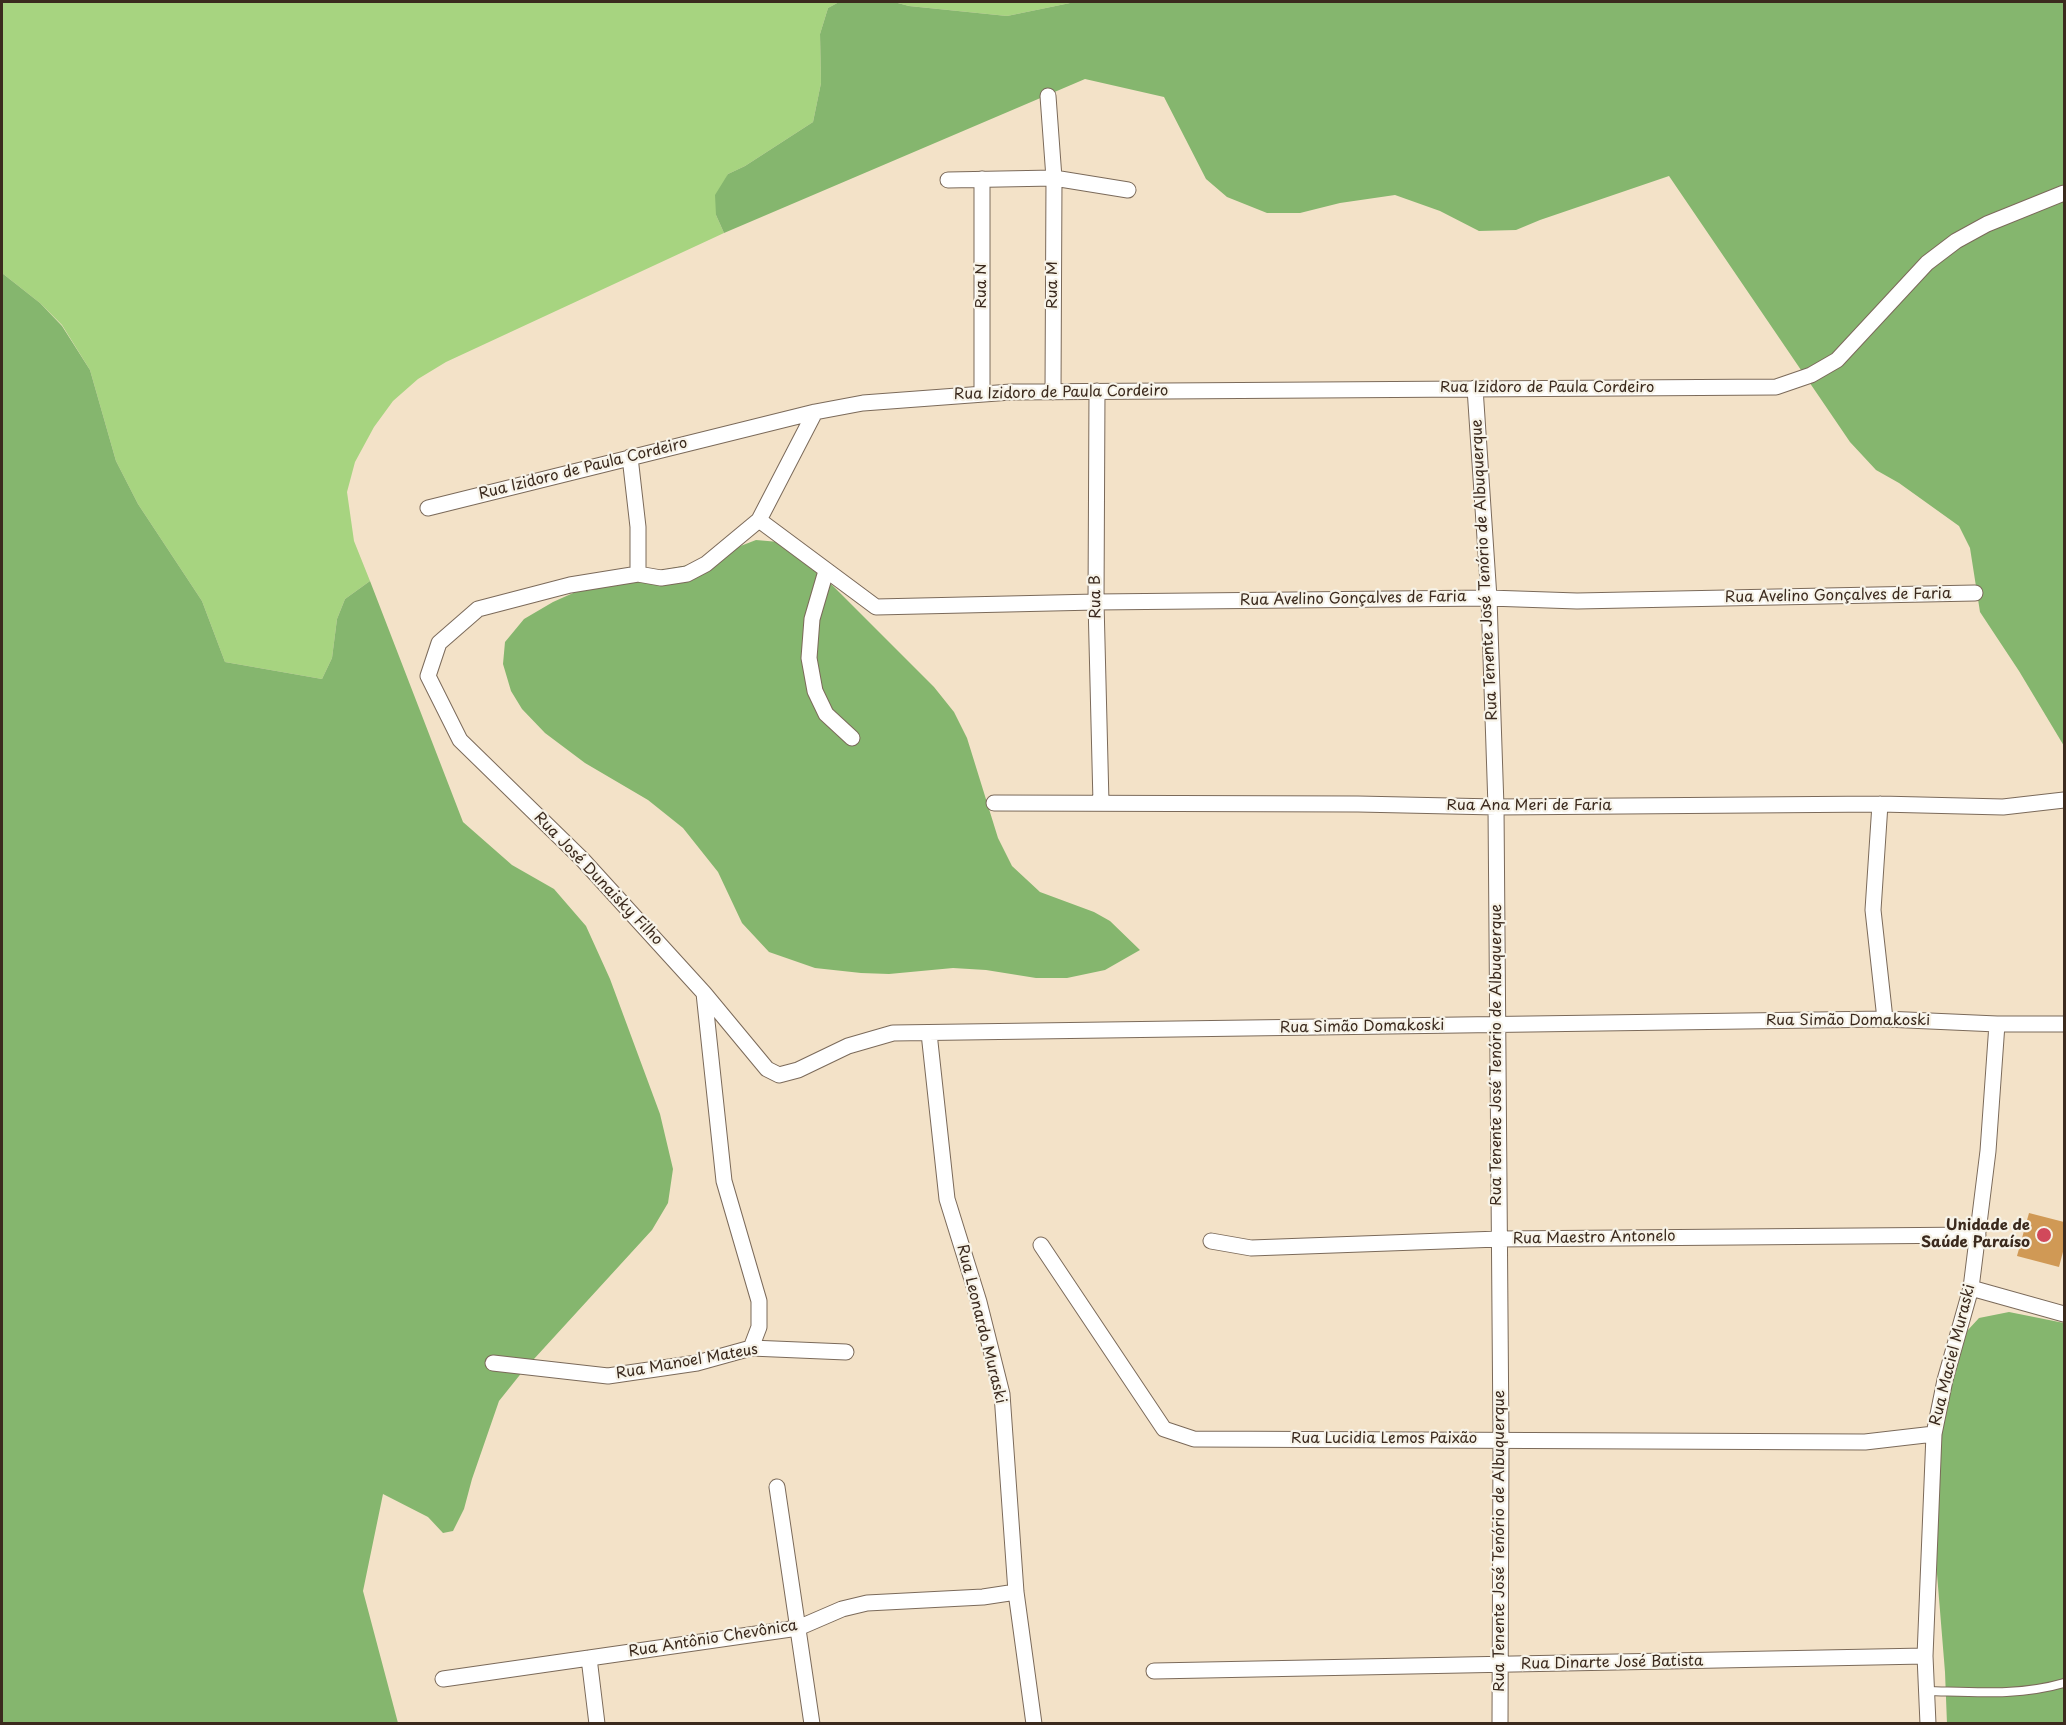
<!DOCTYPE html>
<html>
<head>
<meta charset="utf-8">
<style>
	body { margin:0 }
	#map { position:relative; width:2066px; height:1725px; overflow:hidden; background:#f3e2c8; font-family:"Playpen Sans",sans-serif }
	canvas { display:block }
	.frame { position:absolute; inset:0; border:3px solid #3b2a1e; pointer-events:none }
</style>
</head>
<body>
<div id="map">
<canvas width="2066" height="1725"></canvas>
<div class="frame"></div>
</div>
<script>
const g = document.querySelector('canvas').getContext('2d');
g.lineJoin = 'round';
function fill(path, color) { g.fillStyle = color; g.fill(path, 'evenodd'); }
function strokePath(path, color, width, dash) { g.strokeStyle = color; g.lineWidth = width; g.lineCap = dash ? 'butt' : 'round'; g.setLineDash(dash || []); g.stroke(path); }
function drawText(font, color, halo, rows, align = 'center') {
  g.font = font + ' "Playpen Sans",sans-serif'; g.lineWidth = 4.5; g.setLineDash([]); g.textBaseline = 'middle'; g.strokeStyle = halo; g.fillStyle = color; for (const [text, x, y, turn = 0] of rows) {
    g.save(); g.translate(x, y); g.rotate((+turn || 0) * Math.PI / 180); g.textAlign = isNaN(turn) ? turn : align; if (halo) g.strokeText(text, 0, 0); g.fillText(text, 0, 0); g.restore();
  }
}
const green = new Path2D(`
	M2,2h837l-11,6 -8,26 1,49 -8,39 -68,44 -17,8 -12,41 8,18 -278,129 -28,17 -25,22 -19,26 -19,35 -8,30 7,49 16,40 -25,18 -8,20 -5,39 -10,21 -97,-17 -23,-61 -64,-97 -22,-43 -26,-91 -28,-45 -22,-22 -38,-30z
	M894,2h181l-68,14 -98,-10z`);
const forest = new Path2D(`
	M839,2h55l15,4 98,10 68,-14h989v744l-45,-75 -39,-59 -10,-64 -11,-22 -60,-43 -23,-13 -26,-28 -181,-266 -129,44 -24,10 -37,1 -39,-20 -45,-16 -55,8 -40,10h-33l-40,-16 -21,-18 -42,-82 -79,-18 -361,154 -8,-18 -1,-20 13,-21 17,-8 68,-44 8,-39 -1,-49 8,-26z
	M2,273l38,30 22,23 28,44 26,91 22,43 64,97 23,61 97,17 10,-21 5,-39 8,-20 25,-18 93,241 49,43 42,24 32,37 24,53 50,135 13,55 -5,34 -16,27 -129,141 -24,30 -27,78 -8,30 -11,22 -10,2 -15,-16 -45,-23 -20,97 35,132h-396z
	M756,540l23,2 45,35 110,110 20,25 13,26 31,100 14,28 28,26 54,20 16,9 30,29 -35,20 -38,8h-31l-50,-8 -33,-2 -64,6 -28,-1 -46,-5 -46,-16 -27,-29 -24,-51 -35,-44 -35,-28 -63,-37 -40,-30 -23,-24 -11,-18 -8,-27 2,-22 19,-23 29,-17 47,-21 94,-17z
	M2009,1312l55,11v400l-117,1 -2,-52 -8,-98 -2,-72 8,-97 12,-61 24,-26z`);
const building = new Path2D(`
	M2029,1213l35,9v26l-5,19 -42,-11z`);
const service = new Path2D(`
	M1927,1691c46,1 93,5 137,-8`);
const minor = new Path2D(`
	M1048,96l6,82 -1,214
	M982,179v214
	M948,180l106,-2 74,12
	M1475,388l14,210 7,209 5,633 -1,284
	M1097,391l-1,211 5,201
	M630,457l8,70v47
	M428,508l387,-96 48,-9 148,-11 765,-5 35,-12 26,-15 90,-97 29,-22 31,-17 77,-31
	M759,520l117,87 220,-5 393,-4 88,3 398,-8
	M826,571l-14,48 -3,39 6,33 11,23 26,24
	M994,803l364,1 138,3 384,-3 123,3 61,-7
	M1880,804l-7,106 12,109
	M704,993l63,76 12,6 19,-5 50,-24 45,-13 992,-14 112,5h67
	M929,1033l18,166 32,103 23,92 14,198 18,132
	M1211,1241l40,7 248,-9 479,-4
	M1041,1245l123,184 30,10 671,3 69,-8
	M1971,1288l93,26
	M751,1348l8,-21v-26l-35,-120 -20,-188 -122,-134 -122,-119 -32,-64 11,-33 39,-34 92,-24 68,-11 23,4 26,-4 19,-10 53,-44 56,-108
	M493,1363l115,13 89,-13 54,-15 95,4
	M777,1487l35,237
	M589,1658l8,66
	M1154,1671l771,-15
	M443,1679l355,-51 44,-19 25,-6 116,-6 33,-5
	M1928,1724l-3,-68 9,-222 11,-54 26,-92 17,-137 9,-127`);
const markers = [
	[2044,1235,8,"#d1495b"]
];
const streetNames = [
	["Rua M",1053,285,-90],
	["Rua N",982,286,-90],
	["Rua Izidoro de Paula Cordeiro",1547,388],
	["Rua Izidoro de Paula Cordeiro",1061,393,-1],
	["Rua Izidoro de Paula Cordeiro",583,469,-14],
	["Rua Tenente José Tenório de Albuquerque",1485,570,-93],
	["Rua Avelino Gonçalves de Faria",1838,596,-1],
	["Rua B",1096,597,-91],
	["Rua Avelino Gonçalves de Faria",1353,599,-1],
	["Rua Ana Meri de Faria",1529,806],
	["Rua José Dunaisky Filho",598,879,46],
	["Rua Simão Domakoski",1848,1021],
	["Rua Simão Domakoski",1362,1027,-1],
	["Rua Tenente José Tenório de Albuquerque",1497,1055,-90],
	["Rua Maestro Antonelo",1594,1238,-1],
	["Rua Leonardo Muraski",981,1324,76],
	["Rua Maciel Muraski",1953,1355,-76],
	["Rua Manoel Mateus",687,1362,-10],
	["Rua Lucidia Lemos Paixão",1384,1439],
	["Rua Tenente José Tenório de Albuquerque",1500,1541,-90],
	["Rua Antônio Chevônica",713,1639,-9],
	["Rua Dinarte José Batista",1612,1663,-1]
];
const poiNames = [
	["Unidade de",2030,1226],
	["Saúde Paraíso",2030,1243]
];
fill(green, '#a7d480');
fill(forest, '#85b66e');
fill(building, '#d09955');
strokePath(service, '#7b6a5a', 10);
strokePath(minor, '#7b6a5a', 17);
strokePath(service, '#fff', 8);
strokePath(minor, '#fff', 15);
for (const [x, y, r, color] of markers) { const dot = new Path2D(); dot.arc(x, y, r, 0, 2 * Math.PI); g.fillStyle = color; g.fill(dot); strokePath(dot, '#f7f3e8', 2); }
drawText('15px', '#3b2a1e', '#f7f3e8', streetNames);
drawText('bold 15px', '#3b2a1e', '#f7f3e8', poiNames, 'right');
</script>
</body>
</html>
